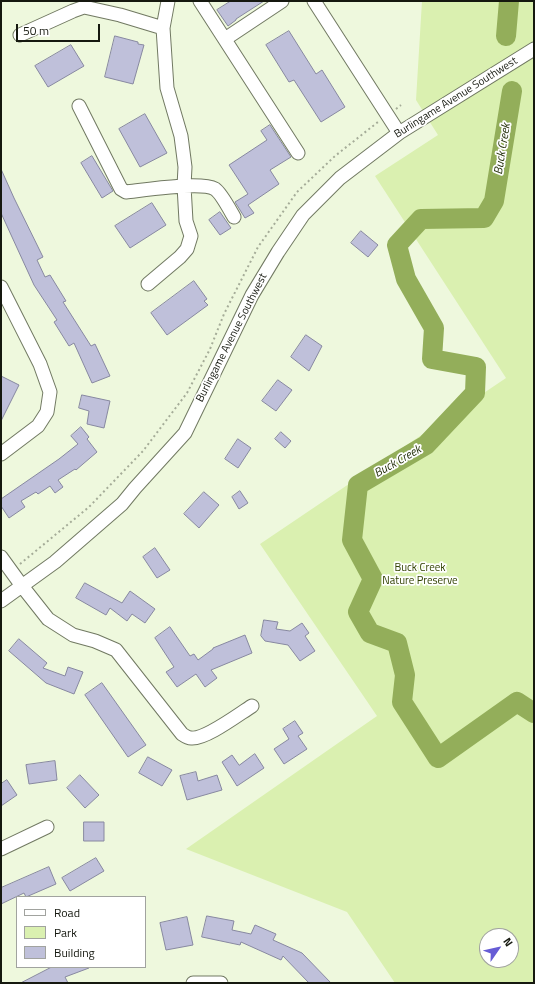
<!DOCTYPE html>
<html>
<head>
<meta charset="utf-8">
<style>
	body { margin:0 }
	#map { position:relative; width:535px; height:984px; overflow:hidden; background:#eef8dd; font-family:"Titillium Web",sans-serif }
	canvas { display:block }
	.frame { position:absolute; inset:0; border:2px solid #15180f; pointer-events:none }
	.legend { position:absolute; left:16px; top:896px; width:130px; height:72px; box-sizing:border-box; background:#fff; border:1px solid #a1a39f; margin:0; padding:5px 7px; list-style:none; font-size:12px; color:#15180f }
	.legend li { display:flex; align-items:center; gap:8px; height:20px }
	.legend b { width:20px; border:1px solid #a1a39f }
	.north { position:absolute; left:479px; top:928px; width:40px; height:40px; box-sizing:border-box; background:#fff; border:1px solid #a1a39f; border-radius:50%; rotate:56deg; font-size:11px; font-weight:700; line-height:16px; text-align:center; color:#15180f }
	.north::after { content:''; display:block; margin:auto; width:14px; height:18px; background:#665cd5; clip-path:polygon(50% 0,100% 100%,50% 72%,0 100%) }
	.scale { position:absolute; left:16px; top:24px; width:84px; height:18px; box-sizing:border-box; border:2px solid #15180f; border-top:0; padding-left:5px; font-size:12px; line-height:14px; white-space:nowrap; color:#15180f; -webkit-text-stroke:3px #fff; paint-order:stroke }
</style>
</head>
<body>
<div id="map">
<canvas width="535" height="984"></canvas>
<div class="frame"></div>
<ul class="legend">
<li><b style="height:5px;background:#fff"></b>Road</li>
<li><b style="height:11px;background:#daf0b0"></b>Park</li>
<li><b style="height:11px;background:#bfc0da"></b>Building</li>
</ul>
<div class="north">N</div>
<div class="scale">50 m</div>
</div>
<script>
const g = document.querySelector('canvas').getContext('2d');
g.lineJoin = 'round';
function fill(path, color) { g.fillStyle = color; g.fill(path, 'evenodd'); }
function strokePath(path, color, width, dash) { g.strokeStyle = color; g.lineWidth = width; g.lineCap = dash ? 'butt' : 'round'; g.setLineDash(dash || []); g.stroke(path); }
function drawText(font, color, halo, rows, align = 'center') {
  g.font = font + ' "Titillium Web",sans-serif'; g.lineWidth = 3.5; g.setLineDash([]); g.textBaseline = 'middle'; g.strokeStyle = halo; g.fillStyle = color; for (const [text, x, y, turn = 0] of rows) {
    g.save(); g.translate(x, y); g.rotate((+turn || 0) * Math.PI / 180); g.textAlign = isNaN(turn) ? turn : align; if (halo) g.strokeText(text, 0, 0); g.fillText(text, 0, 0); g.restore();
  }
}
const green = new Path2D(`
	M422,1h112v982h-139l-48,-71 -161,-63 191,-133 -117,-172 246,-166 -131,-202 63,-41 -22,-35zM487,936h24v24h-24z`);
const river = new Path2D(`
	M506,36l3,-35
	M512,91l-18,110 -10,17 -63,1 -24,26 9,34 28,49 -2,31 44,8 -1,26 -49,52 -68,40 -6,55 21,39 -15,33 12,21 27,10 8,32 -3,27 36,56 79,-56 17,11`);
const building = new Path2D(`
	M231,1h33l-28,18v1l-8,6 -11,-16z
	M289,31l27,43 6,-4 23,37 -24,15 -27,-42 -5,2 -23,-37z
	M115,36l23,6v2l6,1 -11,39 -28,-7z
	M71,45l13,21 -36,21 -13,-21z
	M145,114l22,39 -27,14 -21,-38z
	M270,125l21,32 -21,13 9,14 -31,21 6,8 -9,5 -10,-16 13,-8 -19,-29 38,-25 -6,-9z
	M92,156l21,35 -11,7 -21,-35z
	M1,169l13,29 29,59 -6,3 8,17 5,-2 16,26 -3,1 28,44 4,-2 15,32 -18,7 -18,-40 -5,3 -15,-24 3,-2 -23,-35 -33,-72z
	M152,203l14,22 -36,23 -15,-22z
	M220,212l11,16 -11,7 -11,-15z
	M361,231l17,14 -10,12 -17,-14z
	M194,281l13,18 -3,2 4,4 -41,30 -16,-22z
	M306,335l16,11 -13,25 -18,-14z
	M1,376l18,9 -18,36z
	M278,380l14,10 -16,21 -14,-10z
	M82,395l28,6 -6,27 -17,-4 2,-13 -10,-3z
	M81,427l8,10 -2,2 10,13 -21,18 -1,-1 -17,11 5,7 -8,6 -5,-7 -12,8 -2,-2 -15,9 4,6 -16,11 -8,-12v-7l58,-40 19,-15 -7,-8z
	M281,432l10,9 -6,7 -10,-9z
	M238,439l13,9 -13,20 -13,-9z
	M240,491l8,12 -9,6 -7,-12z
	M204,492l15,13 -20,23 -15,-14z
	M155,548l15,22 -13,8 -14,-21z
	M85,583l37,20 8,-12 25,18 -10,14 -13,-9 -5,7 -17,-13 -4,7 -30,-17z
	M264,620l14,2 -2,7 14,2 12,-8 7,10 -4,3 10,15 -15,10 -12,-16 -23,-4 -4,-5z
	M170,627l20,29 4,-2 4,6 15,-11v-1l32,-13 7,18 -41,17 6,8 -12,9 -9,-13 -19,13 -11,-15 8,-5 -19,-29z
	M19,639l28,24 -4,5 22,8 3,-9 15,5 -9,22 -28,-11 -37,-32z
	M102,683l44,62 -18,12 -43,-62z
	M295,721l8,12 -5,3 9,13 -23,15 -10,-15 15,-10 -6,-10z
	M255,754l9,14 -27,18 -15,-24 10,-7 7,10z
	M148,757l24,13 -10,16 -23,-13z
	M55,761l2,19 -28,4 -3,-19z
	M196,772l2,9 19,-6 5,15 -35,10 -7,-24z
	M80,775l19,20 -14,13 -18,-20z
	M7,780l10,15 -16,11v-22z
	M84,822h20v19h-20z
	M96,858l8,13 -34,20 -8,-13z
	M49,867l7,17 -30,13 -2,-4 -23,11v-16z
	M207,916l27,5 -2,9 19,4 4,-9 21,9 -3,6 29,13 29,30h-22l-26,-27 -2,4 -40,-18 -1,3 -38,-8z
	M187,917l6,28 -27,5 -6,-27z
	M52,967h37v1l-24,9 3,6h-47z`);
const path = new Path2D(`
	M396,109l5,-4
	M20,564l69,-57 54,-56 44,-58 23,-44 14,-35 34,-67 39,-55 38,-36 43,-34`);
const minor = new Path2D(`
	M200,1l98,152
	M314,1l85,132
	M20,35l53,-24 11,-4 36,8 43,13
	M225,39l57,-38
	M79,106l42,83 5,3c18,-2 75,-11 89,-3 6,4 15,21 19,28
	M148,284l32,-27 7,-8 4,-13 -5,-15 -2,-35 1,-19 -4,-31 -14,-48 -4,-60 5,-27
	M1,287l39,77 10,28 -3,20 -9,14 -37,28
	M1,557l21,29 26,33 25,16 22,6 21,9 66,84c3,2 6,4 9,4 14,2 48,-24 61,-32
	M1,601l54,-39 67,-58 13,-16 50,-55 67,-138 26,-43 25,-37 37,-37 59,-45 135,-84
	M1,849l46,-22
	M193,983h28`);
const streetNames = [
	["Burlingame Avenue Southwest",456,98,-32],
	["Burlingame Avenue Southwest",232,338,-63]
];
const parkNames = [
	["Buck Creek",420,568],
	["Nature Preserve",420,581]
];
const waterNames = [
	["Buck Creek",503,149,-81],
	["Buck Creek",398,462,-30]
];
fill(green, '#daf0b0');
strokePath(river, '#93ae5a', 20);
fill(building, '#bfc0da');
strokePath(building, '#8788a0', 1);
strokePath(minor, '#717962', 15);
strokePath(path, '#a5ac98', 2, [2, 3]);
strokePath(minor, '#fff', 13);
drawText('11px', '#15180f', '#fff', streetNames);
drawText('11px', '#314100', '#fff', parkNames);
drawText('italic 12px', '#293410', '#fff', waterNames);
</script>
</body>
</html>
